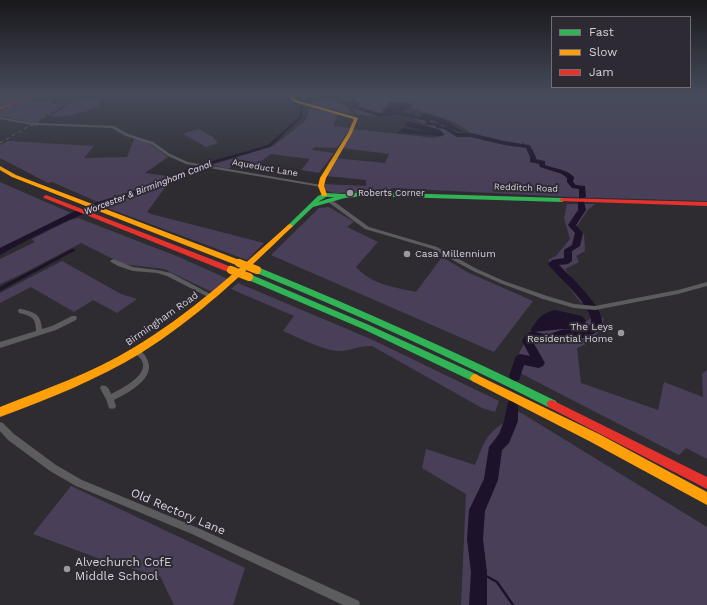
<!DOCTYPE html>
<html>
<head>
<meta charset="utf-8">
<style>
	body { margin:0 }
	#map { position:relative; width:707px; height:605px; overflow:hidden; background:#2e2c31; font-family:"Work Sans",sans-serif }
	canvas { display:block }
	.legend { position:absolute; left:551px; top:16px; width:140px; height:72px; box-sizing:border-box; background:#2e2a33; border:1px solid #716e75; margin:0; padding:5px 7px; list-style:none; font-size:12px; color:#d5d3d9 }
	.legend li { display:flex; align-items:center; gap:8px; height:20px }
	.legend b { width:20px; border:1px solid #716e75 }
</style>
</head>
<body>
<div id="map">
<canvas width="707" height="605"></canvas>
<ul class="legend">
<li><b style="height:5px;background:#30b455"></b>Fast</li>
<li><b style="height:5px;background:#ff9f0a"></b>Slow</li>
<li><b style="height:5px;background:#e5322d"></b>Jam</li>
</ul>
</div>
<script>
const g = document.querySelector('canvas').getContext('2d');
g.lineJoin = 'round';
function fill(path, color) { g.fillStyle = color; g.fill(path, 'evenodd'); }
function strokePath(path, color, width, dash) { g.strokeStyle = color; g.lineWidth = width; g.lineCap = dash ? 'butt' : 'round'; g.setLineDash(dash || []); g.stroke(path); }
function drawText(font, color, halo, rows, align = 'center') {
  g.font = font + ' "Work Sans",sans-serif'; g.lineWidth = 4; g.setLineDash([]); g.textBaseline = 'middle'; g.strokeStyle = halo; g.fillStyle = color; for (const [text, x, y, turn = 0] of rows) {
    g.save(); g.translate(x, y); g.rotate((+turn || 0) * Math.PI / 180); g.textAlign = isNaN(turn) ? turn : align; if (halo) g.strokeText(text, 0, 0); g.fillText(text, 0, 0); g.restore();
  }
}
const green = new Path2D(`
	M0,94h38l-38,13z
	M370,94h288l49,2v105l-136,-4 -179,-9 -3,4 -55,1 -10,-3 -1,-6 43,2v-6l-40,-4 9,-18 50,5 4,-9 -47,-6 11,-19 82,9 8,-2 -5,-6 -27,-13c15,-8 33,11 47,15 3,1 9,1 12,1 -16,-15 -40,-19 -61,-25l3,-2v-3l-16,-1 -14,8 21,2 1,3 -23,2 -24,-3 -3,-6v-5l-14,-5z
	M327,98l8,1 7,6h3l9,10 -46,-11z
	M96,99l4,6c-16,9 -31,11 -50,12l25,-17z
	M30,100h5l-2,2 20,-1 -4,3h14l-29,19 -34,-7v-8z
	M308,108l30,6 -5,12 17,2 -13,20 -22,-1 -3,3 22,3 -15,20 -18,-3 9,-11 -39,-5 -14,10 -17,-3 -12,8 -16,-4 61,-19 32,-25 3,-7z
	M198,129l15,8 5,6 -12,4 -23,-13z
	M134,139l13,3 21,15 -23,16 23,3 -16,9 -54,17 -46,-20 -4,1 -48,-25v-13l8,-4 86,5 -10,12 43,-1z
	M0,182l9,4 62,27 -71,35z
	M167,185l-20,27 4,2 113,29 -17,17 -145,-54z
	M567,204h28l-7,6 -11,16 7,8 1,17 -9,5 3,6 -14,7 25,34h-9l-33,-43 8,-4 14,-17 -6,-21z
	M329,207l25,15 -7,5 31,15 -22,25c16,18 38,20 60,25l26,-35 25,15 66,29 -39,51 -223,-97 48,-47z
	M78,218l101,39 49,22 -16,13 -48,-23 -41,-5 -42,-21 -59,31 -22,10v-25l35,-17 -3,-3 38,-19z
	M62,261l59,33 16,5 -20,14 -24,-13 -19,12 -43,-25 -31,16v-10z
	M238,283l135,57 126,61 -4,11 -13,-4 -110,-62c-11,-1 -21,5 -33,5 -14,0 -42,-14 -56,-20l11,-15 -63,-27z
	M598,314l6,5c-8,17 -9,22 -27,29l4,35 77,27 6,-28 39,15 -1,-23 5,-4v89l-21,-11 -7,7 -163,-84 4,-20 12,-19 45,-5z
	M509,408l14,6 184,113v78h-246l5,-111 -44,-26 4,-19 49,16c8,-19 10,-31 29,-42z
	M71,486l174,82 -12,37h-59l-14,-29 -52,-14 -75,-28z`);
const water = new Path2D(`
	M389,102l24,2c-6,10 -20,10 -31,7l6,-4z
	M421,113l24,7 18,12c-5,1 -34,-14 -43,-16z
	M408,121l32,9 5,5 -5,1 -42,-3 3,-4 3,-1 29,5 -28,-7z
	M141,189l2,3c-50,16 -97,37 -143,63v-7l71,-35 27,-11z
	M555,310l27,6 4,5 -3,9 -21,-1 -30,3 -1,-3c7,-10 12,-17 24,-19z`);
const streamFar1 = new Path2D(`
	M409,116l8,-6
	M523,142l1,2`);
const stream = new Path2D(`
	M479,572l18,10 16,23`);
const canal = new Path2D(`
	M321,97l1,2 -11,2 -8,5 -1,11 -32,30 -73,21 -39,19 -21,7 -3,-1 22,-8 39,-19 73,-21 32,-29 1,-11 8,-6z
	M72,249h2l2,1 -76,41v-4z`);
const river = new Path2D(`
	M350,96h4l2,5 5,1v2l-4,2 22,7 20,-2 32,8 -1,3 11,2v2l6,1 11,6h13l33,8 26,4 6,12v2l9,2v4c11,4 21,4 29,12l-1,5 3,3 9,1 1,11 -7,2v-10l-7,-1 -5,-6v-4l-5,-4 -22,-7 -1,-3 -9,-2v-5l-4,-9 -22,-3 -33,-8h-14l-13,-8 -8,-1v-2l-11,-2 1,-3 -27,-6 -20,2 -26,-9v-3l1,-2 -2,-1z
	M578,202h6l2,8 -10,15 7,8 -3,13 -8,5v10l-4,3 -9,1c11,11 46,43 43,59l-7,9 -10,5h-24l-11,5 -14,-3 -3,2 12,21 -2,3 -4,2 -15,-3 -5,15 -4,1 -4,-1 -2,-4 7,-20 4,-2 10,2 -8,-15c9,-17 16,-5 27,-7 4,-1 8,-3 12,-4 12,-2 20,4 30,-6 3,-18 -33,-46 -43,-60l4,-4 12,-2v-8l8,-5 3,-12 -7,-8 10,-15z
	M512,400l4,2 2,4v15l-9,22 -7,7 -4,30 -13,31 -2,28 4,33v33h-18l2,-33 -4,-33 2,-29 15,-31 5,-32 10,-13 5,-13 4,-19z`);
const street = new Path2D(`
	M0,117l32,6 2,1 -2,1 -32,-6z
	M38,123l76,3 14,8 25,8 17,12 18,8 133,23 2,1 -2,1 -135,-23 -18,-8 -17,-12 -25,-8 -14,-8 -75,-3 -1,-1z
	M328,200h4l37,27 68,20 40,22 27,12 43,15 27,8 21,2 83,-16 29,-8v4l-29,8 -83,16 -21,-2 -31,-9 -43,-16 -27,-12 -40,-22 -68,-20 -37,-27z
	M113,259l20,8 24,3 14,3 43,23 1,1 -1,1h-4l-43,-22 -10,-3 -24,-2 -15,-5 -7,-4 -1,-1z
	M19,309h2c13,3 20,5 21,20l10,-3 20,-10h4l1,2 -1,2 -20,10 -56,18v-6l36,-11c0,-14 -5,-15 -17,-18l-1,-2z
	M136,348c5,3 9,6 11,11 10,19 -19,34 -33,41l2,6 -1,2 -3,1 -3,-1 -3,-9 -6,-11 1,-2c6,-2 8,3 10,8 10,-5 34,-17 32,-30 -1,-6 -7,-9 -10,-13l1,-2z
	M0,422l3,1 11,11 42,31 26,15 116,48 161,73 1,4h-17l-151,-71 -116,-48 -26,-15 -42,-31 -8,-9z`);
const fast = new Path2D(`
	M364,192l198,6 3,2 -3,2 -198,-6 -19,2 -32,9 -21,20 -2,1 -3,-2 31,-30 7,-3 19,1zM326,197h8l-16,5z
	M254,268h6c100,41 199,85 296,133l1,3 -1,3 -4,1 -4,-1c-96,-49 -194,-94 -294,-135l-1,-2z
	M246,275h6l117,50 109,50 2,3 -2,3 -3,1 -3,-1 -109,-52 -117,-50 -1,-2z`);
const slow = new Path2D(`
	M289,94h4l2,5 4,2 59,17 -6,15 -26,45 -2,8 3,9 -1,1h-4l-4,-10 2,-8 28,-45 6,-14 -57,-16 -5,-2z
	M0,166l16,9 226,86 1,2 -4,2h-3l-224,-88 -12,-7z
	M290,224l3,2 -1,1c-48,46 -95,91 -151,126 -44,27 -93,46 -141,64v-10c45,-18 92,-34 133,-59 57,-34 106,-79 155,-123z
	M475,374l124,60 108,58v13l-116,-63 -119,-61 -2,-3 2,-3z`);
const jam = new Path2D(`
	M38,94h5l-43,15v-2z
	M46,195l188,73 1,2 -4,2h-3l-184,-74 -1,-1z
	M562,198l145,4v4l-147,-5v-2z
	M552,400l155,77v12l-159,-82 -1,-3 1,-3z`);
const rail = new Path2D(`
	M0,143l50,-29 28,-20`);
const streetBridge = new Path2D(`
	M32,124h6`);
const slowBridge = new Path2D(`
	M239,263l18,7
	M231,270l18,7`);
const markers = [
	[350,193,4,"#9b999e"],
	[407,254,4,"#9b999e"],
	[621,333,4,"#9b999e"],
	[67,569,4,"#9b999e"]
];
const farStreetnames = [
	["Aqueduct Lane",265,168,10],
	["Redditch Road",526,188,2]
];
const farWaternames = [
	["Worcester & Birmingham Canal",148,188,-21]
];
const farPoinames = [
	["Roberts Corner",358,193]
];
const poiNames = [
	["Casa Millennium",415,254],
	["The Leys",613,327,"right"],
	["Residential Home",613,339,"right"]
];
const streetNames = [
	["Birmingham Road",162,319,-35]
];
const nearStreetnames = [
	["Old Rectory Lane",178,512,23]
];
const nearPoinames = [
	["Alvechurch CofE",75,562],
	["Middle School",75,576]
];
fill(green, '#4a3f59');
fill(water, '#1d122a');
strokePath(streamFar1, '#1d122a', 1);
strokePath(stream, '#1d122a', 2.5);
fill(canal, '#1d122a');
fill(river, '#1d122a');
fill(street, '#5c5c5e');
fill(fast, '#30b455');
fill(slow, '#ff9f0a');
fill(jam, '#e5322d');
strokePath(rail, '#686769', 1, [3.5, 3.5]);
strokePath(streetBridge, '#5c5c5e', 3);
strokePath(slowBridge, '#ff9f0a', 8);
const sky = g.createLinearGradient(0, 0, 0, 178);
sky.addColorStop(0, '#19181b');
sky.addColorStop(0.53, '#464b5a');
sky.addColorStop(1, '#464b5a00');
g.fillStyle = sky;
g.fillRect(0, 0, 707, 178);
for (const [x, y, r, color] of markers) { const dot = new Path2D(); dot.arc(x, y, r, 0, 2 * Math.PI); g.fillStyle = color; g.fill(dot); strokePath(dot, '#2e2a33', 1.5); }
drawText('9px', '#d5d3d9', '#2e2a33', farStreetnames);
drawText('italic 9px', '#e9dff7', '#2e2a33', farWaternames);
drawText('9px', '#d5d3d9', '#2e2a33', farPoinames, 'left');
drawText('10px', '#d5d3d9', '#2e2a33', poiNames, 'left');
drawText('10px', '#d5d3d9', '#2e2a33', streetNames);
drawText('12px', '#d5d3d9', '#2e2a33', nearStreetnames);
drawText('12px', '#d5d3d9', '#2e2a33', nearPoinames, 'left');
</script>
</body>
</html>
